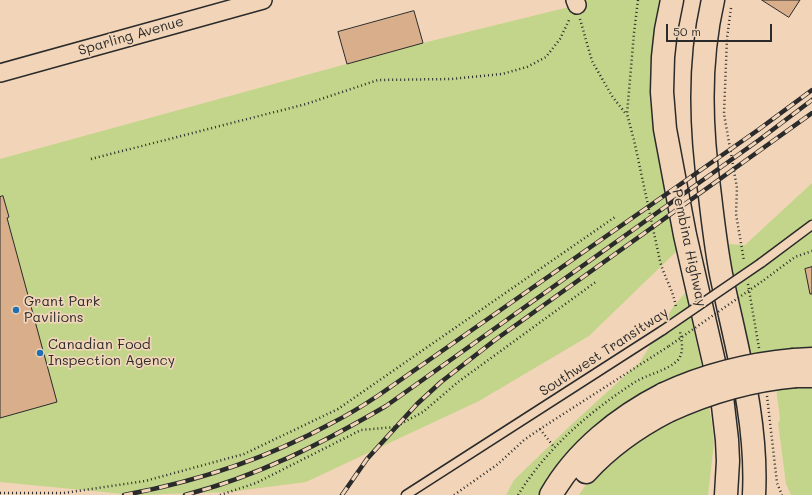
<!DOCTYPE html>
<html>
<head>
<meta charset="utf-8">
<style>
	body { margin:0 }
	#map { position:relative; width:812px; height:495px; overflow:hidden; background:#f2d5b8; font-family:Mali,sans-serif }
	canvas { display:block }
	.scale { position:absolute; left:666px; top:24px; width:106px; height:18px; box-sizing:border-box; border:2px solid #2b2b2b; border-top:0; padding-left:5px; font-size:12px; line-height:14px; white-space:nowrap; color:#2b2b2b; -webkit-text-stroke:3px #f2d5b8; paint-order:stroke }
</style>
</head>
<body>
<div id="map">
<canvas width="812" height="495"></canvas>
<div class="scale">50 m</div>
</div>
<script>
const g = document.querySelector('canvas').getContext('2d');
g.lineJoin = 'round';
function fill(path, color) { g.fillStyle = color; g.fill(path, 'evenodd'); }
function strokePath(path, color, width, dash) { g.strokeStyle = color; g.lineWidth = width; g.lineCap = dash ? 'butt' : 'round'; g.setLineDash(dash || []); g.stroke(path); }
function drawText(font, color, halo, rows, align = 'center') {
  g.font = font + ' Mali,sans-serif'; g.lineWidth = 3.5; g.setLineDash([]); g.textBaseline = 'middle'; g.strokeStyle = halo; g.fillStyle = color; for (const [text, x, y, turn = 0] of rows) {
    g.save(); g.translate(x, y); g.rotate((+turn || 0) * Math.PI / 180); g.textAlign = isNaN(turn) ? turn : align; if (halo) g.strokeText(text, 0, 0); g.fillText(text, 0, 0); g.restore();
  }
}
const green = new Path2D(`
	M585,0h74l-5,33 -2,50 28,165 -91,88 -110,65 -173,81 -77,10 -95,3 -134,-13v-323l423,-116 154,-38z
	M812,183v167l-65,6 -19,-112 17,1z
	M686,292l16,76 -56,24 -29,18 -16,12 -17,15 -44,58h-34l8,-15 57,-55 69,-63 33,-55z
	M812,385v110h-21l-5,-11 -8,-61 2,-4 -4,-32z
	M709,405l3,20 2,18 -6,52h-129l6,-9 17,-18 58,-44z`);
const building = new Path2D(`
	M762,0h38l-11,17z
	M414,11l9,32 -76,21 -9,-32z
	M3,196l6,21 -2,1 50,184 -57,16v-221z
	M812,267v27h-2l-5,-25z`);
const path = new Path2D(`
	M638,0l-4,33 -7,81 7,26 26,121c4,16 14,30 16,47
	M731,8l-4,30 -3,76 13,74 -1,26 8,47
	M580,19l12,42 20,35 14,18
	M91,159l215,-55 72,-24 73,-1 51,-5 25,-7 19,-10 14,-18 10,-21
	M764,280l31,-23 17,-6
	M748,284l11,64
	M767,396l10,87 5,12
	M540,429l14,18
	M0,493h64l81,-12 99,-27 94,-45 277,-192
	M220,495l36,-12 105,-53 34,-3 28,-15 35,-30 139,-101
	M454,495l44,-31 26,-24 16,-11 129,-83
	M518,495c30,-48 70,-82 117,-113 13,-8 32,-11 43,-22 7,-9 3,-20 2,-29`);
const service = new Path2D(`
	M761,263l51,-38
	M406,495l257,-165`);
const minor = new Path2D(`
	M575,0l2,5
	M0,73l263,-73`);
const primary = new Path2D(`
	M672,0l-6,30 -3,27 -1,35 3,37 20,106 37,162 5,43 1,21 -2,34
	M713,0c-15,65 -12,130 -3,196 3,26 6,52 11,78 15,72 37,146 33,221
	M794,360l18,-1
	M796,376h16
	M586,472c23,-25 51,-45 82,-61
	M551,495c25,-44 68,-78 113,-101`);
const rail = new Path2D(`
	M124,495c71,-13 144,-37 208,-72 16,-8 32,-18 47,-28l379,-265 54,-40
	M185,495c73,-19 136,-51 201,-89l373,-266 53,-40
	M342,495l25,-36 50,-55 24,-22 54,-42 317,-227`);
const pathBridge = new Path2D(`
	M669,346l95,-66`);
const serviceBridge = new Path2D(`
	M663,330l98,-67`);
const primaryBridge = new Path2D(`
	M664,394c41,-19 85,-30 130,-34
	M668,411c41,-19 83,-31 128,-35`);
const markers = [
	[16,310,4,"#1f6fb2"],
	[40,353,4,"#1f6fb2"]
];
const streetNames = [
	["Sparling Avenue",131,36,-16],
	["Pembina Highway",689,248,78],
	["Southwest Transitway",604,352,-33]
];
const poiNames = [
	["Grant Park",24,302],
	["Pavilions",24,318],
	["Canadian Food",48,345],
	["Inspection Agency",48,361]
];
fill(green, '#c2d58a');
fill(building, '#d9ae8a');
strokePath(building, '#2b2b2b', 1);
strokePath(service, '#2b2b2b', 11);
strokePath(minor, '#2b2b2b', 20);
strokePath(primary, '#2b2b2b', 25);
strokePath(path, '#2b2b2b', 2.5, [1, 3]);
strokePath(service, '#f2d5b8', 8);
strokePath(minor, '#f2d5b8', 17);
strokePath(primary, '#f2d5b8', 22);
strokePath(rail, '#2b2b2b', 4.5);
strokePath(rail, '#f2d5b8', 3, [9]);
strokePath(serviceBridge, '#2b2b2b', 11, []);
strokePath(primaryBridge, '#2b2b2b', 25, []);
strokePath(pathBridge, '#2b2b2b', 2.5, [1, 3]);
strokePath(serviceBridge, '#f2d5b8', 8);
strokePath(primaryBridge, '#f2d5b8', 22);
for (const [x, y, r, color] of markers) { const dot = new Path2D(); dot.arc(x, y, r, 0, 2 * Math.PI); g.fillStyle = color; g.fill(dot); strokePath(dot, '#f2d5b8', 1.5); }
drawText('14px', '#2b2b2b', '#f2d5b8', streetNames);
drawText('14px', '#2b2b2b', '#f2d5b8', poiNames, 'left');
</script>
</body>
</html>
